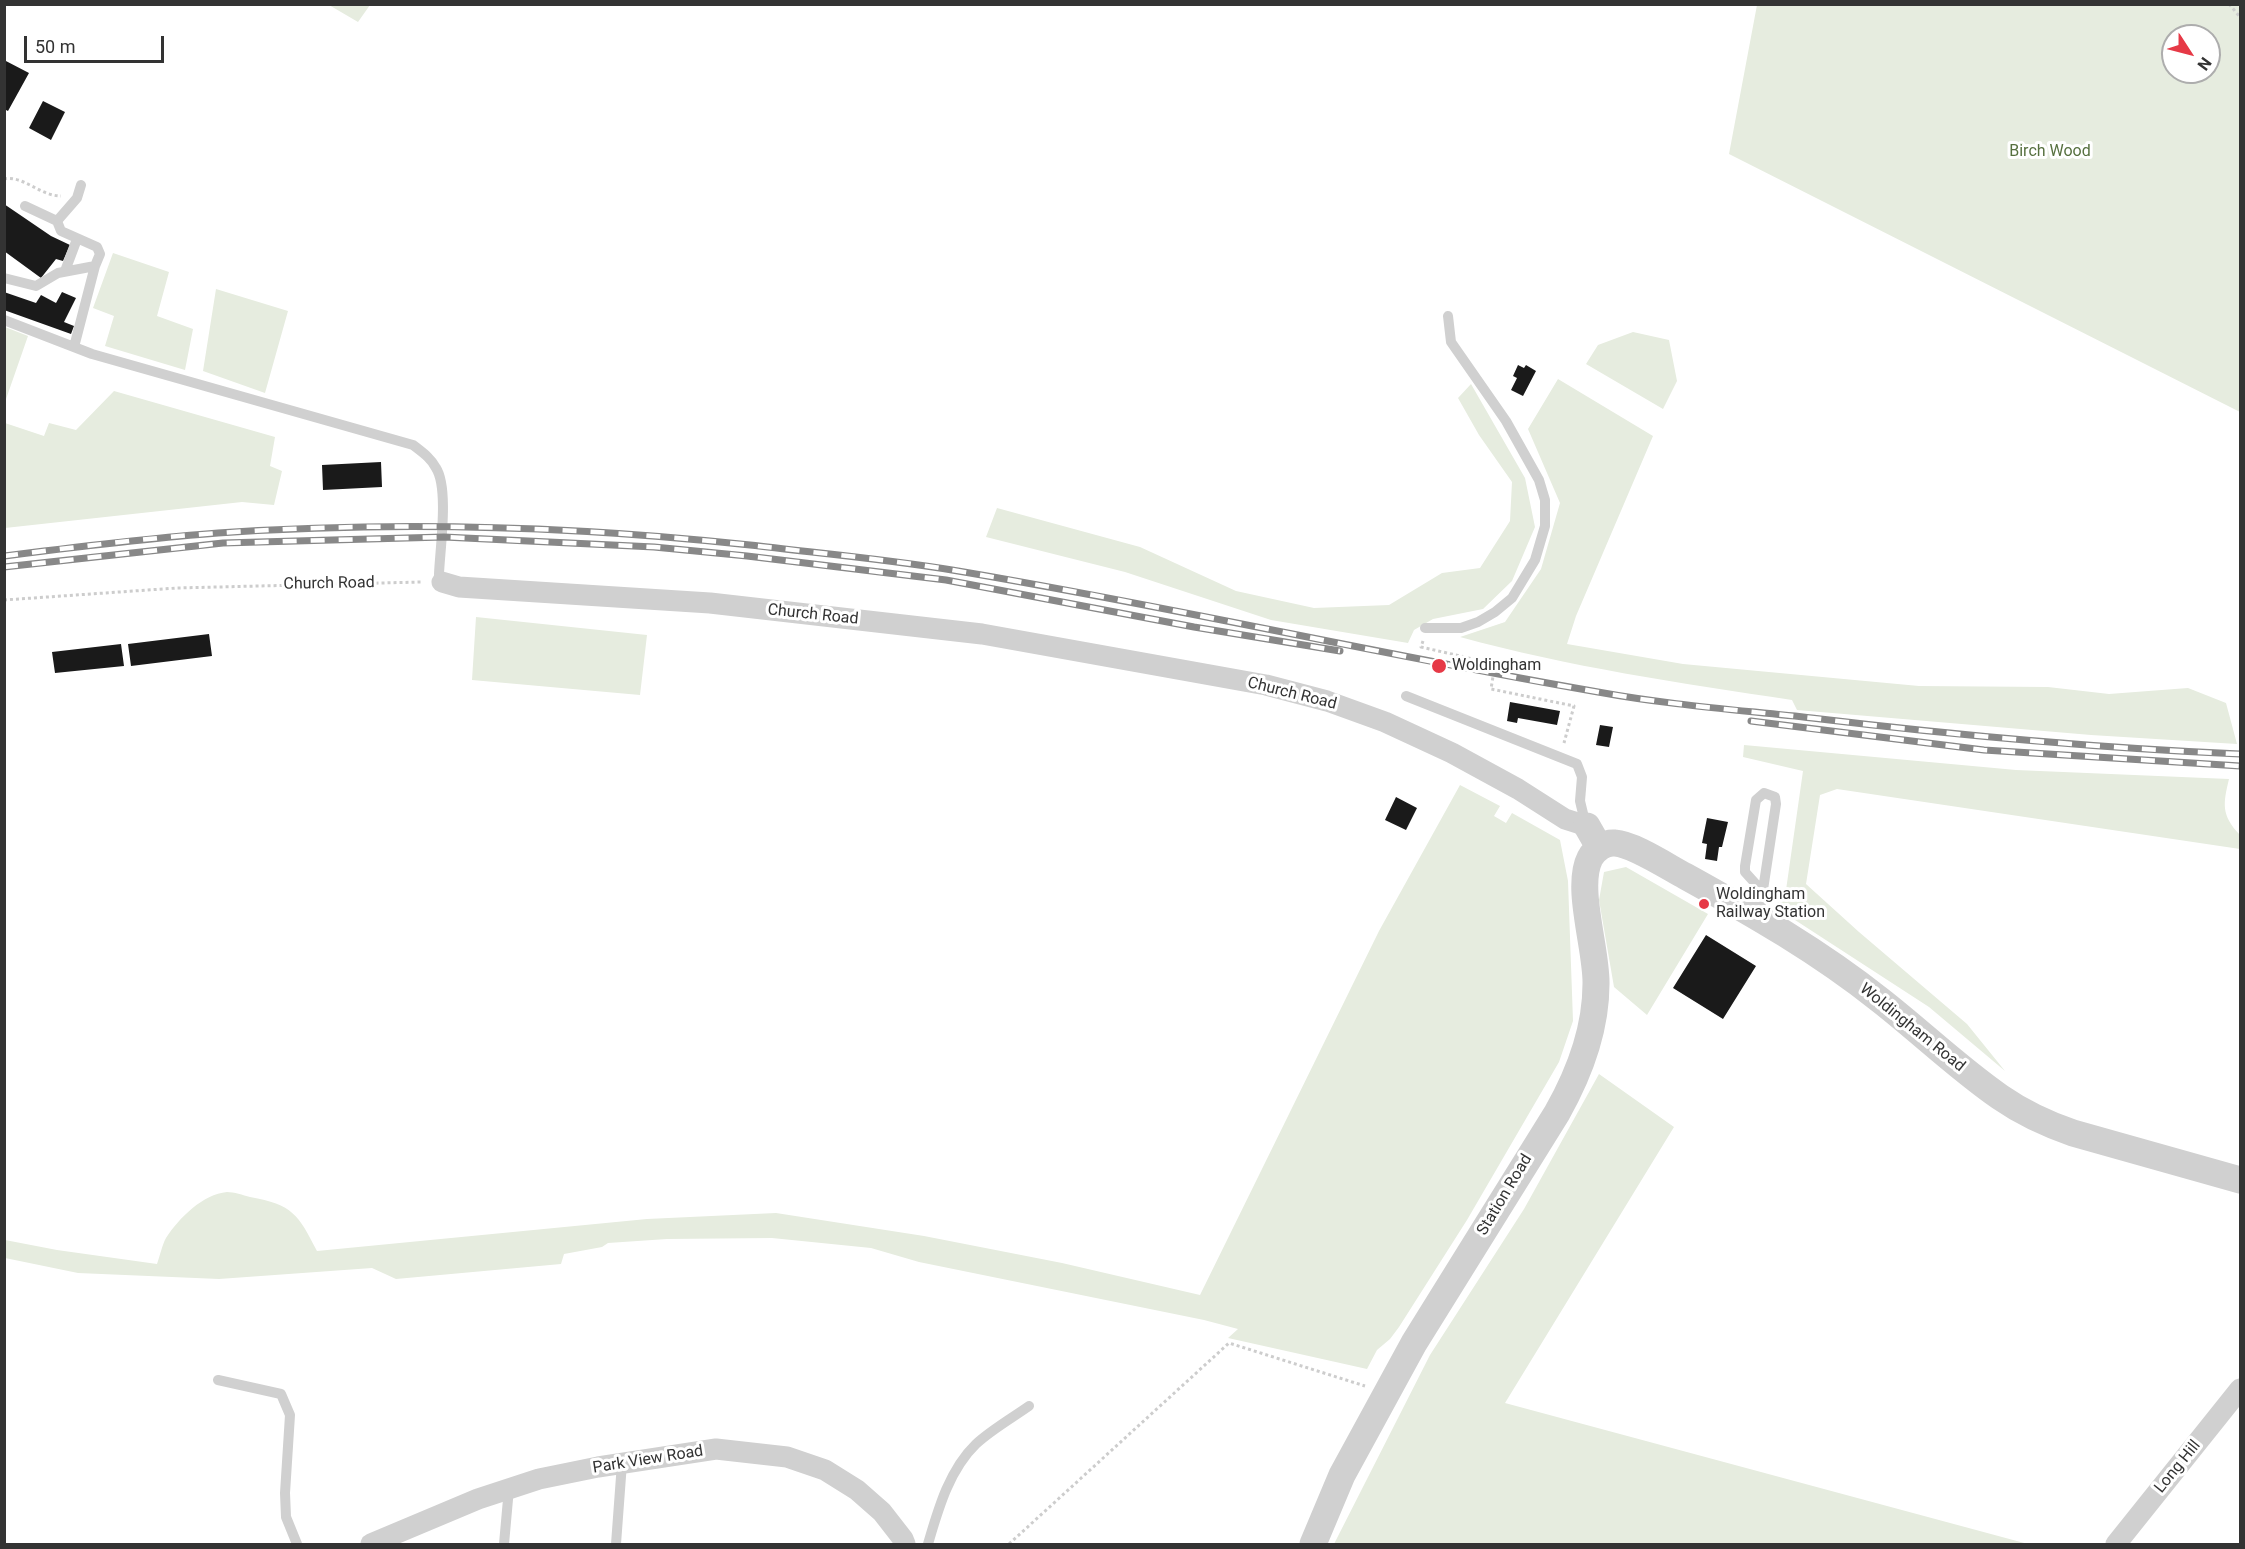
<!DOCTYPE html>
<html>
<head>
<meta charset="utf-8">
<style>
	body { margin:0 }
	#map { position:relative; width:2245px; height:1549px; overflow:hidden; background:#fff; font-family:Roboto,sans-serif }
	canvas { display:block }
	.frame { position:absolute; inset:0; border:6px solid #333; pointer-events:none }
	.north { position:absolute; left:2161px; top:24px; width:60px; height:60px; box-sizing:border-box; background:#fff; border:2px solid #adadad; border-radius:50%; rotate:126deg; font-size:16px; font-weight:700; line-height:24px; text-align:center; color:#333 }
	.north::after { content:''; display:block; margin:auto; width:21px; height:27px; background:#e63946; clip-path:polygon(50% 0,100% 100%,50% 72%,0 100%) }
	.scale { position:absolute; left:24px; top:36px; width:140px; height:27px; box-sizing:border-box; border:3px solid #333; border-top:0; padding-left:8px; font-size:18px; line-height:21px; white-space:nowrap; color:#333; -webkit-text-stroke:4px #fff; paint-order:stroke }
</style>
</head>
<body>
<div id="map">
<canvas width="2245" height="1549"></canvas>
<div class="frame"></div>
<div class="north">N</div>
<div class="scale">50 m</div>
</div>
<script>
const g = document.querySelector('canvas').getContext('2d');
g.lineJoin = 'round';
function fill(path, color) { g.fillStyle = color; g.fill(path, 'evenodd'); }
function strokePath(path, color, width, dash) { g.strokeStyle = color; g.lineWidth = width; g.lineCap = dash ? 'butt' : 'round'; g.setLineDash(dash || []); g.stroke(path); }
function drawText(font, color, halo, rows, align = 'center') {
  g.font = font + ' Roboto,sans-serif'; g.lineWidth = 6; g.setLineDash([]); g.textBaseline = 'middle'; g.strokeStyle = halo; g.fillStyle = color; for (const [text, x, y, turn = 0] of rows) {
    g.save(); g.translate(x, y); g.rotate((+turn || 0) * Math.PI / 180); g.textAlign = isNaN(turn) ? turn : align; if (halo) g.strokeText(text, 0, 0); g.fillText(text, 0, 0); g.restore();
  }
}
const green = new Path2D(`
	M329,5h41l-12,17z
	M1757,5h483v407l-511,-258zM2173,36h36v36h-36z
	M113,253l56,19 -12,44 36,13 -8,41 -80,-24 9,-30 -21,-8z
	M216,289l72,22 -23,82 -62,-22z
	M5,327l23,9 -23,66z
	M1633,332l36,8 8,41 -14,28 -77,-45 12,-19z
	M1558,379l95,57 -77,180 -9,28 116,20 236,22 129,1 61,7 79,-6 38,15 11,41 -146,-9 -294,-25 -5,-10c-112,-17 -223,-33 -332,-63l45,-15 36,-53 19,-66 -32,-74z
	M1471,384l54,94 10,49 -23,54 -29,28 -50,10 -19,11 -6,13 -137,-23 -146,-48 -139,-35 11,-29 143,39 96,44 78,17 75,-3 53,-32 38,-5 30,-47 2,-39 -33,-47 -21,-37z
	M114,391l161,46 -5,29 12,5 -8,34 -32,-3 -237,26v-105l39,13 5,-13 27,7z
	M476,617l171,18 -7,60 -168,-15z
	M1744,745l272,25 213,9c-6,25 -8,36 11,56v14l-403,-60 -17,6 -14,89 53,48 108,92 38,47 -76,-64 -134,-87 -27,-10 17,-13 18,-126 -60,-14z
	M1460,785l40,21 -6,10 12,7 6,-10 48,27 8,41 5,140 -14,41 -92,158 -68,107 -9,12 -13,11 -10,19 -139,-31 10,-9 -34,-9 -285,-58 -48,-14 -99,-10 -105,1 -59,4 -6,4 -38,7 -3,10 -165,15 -24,-11 -153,11 -141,-6 -73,-15v-18l52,10 100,14c3,-8 5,-19 9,-26 13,-20 37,-44 61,-46 7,0 16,3 23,5 43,8 48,17 67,54l330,-32 129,-6 148,23 138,27 138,32 179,-364z
	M1626,867l82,47 -61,101 -33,-28 -15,-87 5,-28z
	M1599,1074l75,53 -169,276 523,141h-694l96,-189 94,-146z`);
const building = new Path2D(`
	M4,60l25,13 -21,38 -4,-2z
	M43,101l22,11 -14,28 -22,-12z
	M4,204l47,32 19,9 -7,16 -7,-2 -15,19 -37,-27z
	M4,292l32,11 5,-8 15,8 6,-11 14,6 -12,24 10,4 -3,8 -67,-24z
	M1518,365l6,3 2,-3 10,6 -13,25 -12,-6 6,-12 -4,-2z
	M381,462l1,25 -59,3 -1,-25z
	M209,634l3,22 -81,10 -3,-22z
	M121,644l3,22 -69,7 -3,-21z
	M1510,702l50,9 -3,14 -39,-7 -1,5 -10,-2z
	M1600,725l13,2 -4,20 -13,-2z
	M1396,797l21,11 -11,22 -21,-10z
	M1707,818l21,4 -6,25h-3l-2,14 -12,-2 2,-15 -5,-1z
	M1706,935l50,31 -33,53 -50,-31z`);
const path = new Path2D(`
	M2229,4l11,13
	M4,179c19,-4 36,17 57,17
	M4,600l173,-12 245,-6
	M1423,641l-2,6 74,17 -4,25 83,17 -10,37
	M1009,1544l220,-201 136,43`);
const service = new Path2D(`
	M25,206l32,15 4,10 36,16 3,7 -5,12
	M57,221l20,-23 4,-13
	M65,271l12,-32
	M4,278l32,8 22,-13 37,-7 -21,81
	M4,320l88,34 321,91c9,7 18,13 23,23 13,20 4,81 3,106l3,8
	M1425,628h36l17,-6 17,-10 17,-14 23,-38 10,-34v-26l-6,-20 -33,-59 -55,-79 -3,-26
	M1406,696l171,68 5,13 -2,24 6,25
	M1759,916l17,-112 -1,-7 -11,-4 -8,7 -11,66v6l18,20
	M218,1380l63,14 9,21 -5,78 1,24 11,27
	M504,1544l5,-56
	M616,1544l6,-81
	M928,1544c10,-34 21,-74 48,-100 15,-14 36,-26 53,-38`);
const minor = new Path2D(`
	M442,582l17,5 251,16 272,31 284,51 61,16 58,21 67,31 66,36 47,30 22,7
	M371,1544l107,-45 61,-20 59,-12 118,-18 71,8 38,13 32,20 25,22 21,27 2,5
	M2116,1544l124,-155`);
const tertiary = new Path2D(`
	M1587,826l12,21
	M1313,1544l29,-69 72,-132 143,-230c22,-39 39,-83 39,-129 1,-34 -21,-97 -6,-126 5,-9 15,-16 25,-15 18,1 53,24 70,33 67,37 135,76 195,124 41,32 78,68 120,97 23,16 47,27 73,36l167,47`);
const rail = new Path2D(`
	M4,556c72,-9 143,-18 214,-23 177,-12 356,-7 532,12 67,8 136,14 202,25 217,36 430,85 646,122 71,13 142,18 214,26 142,17 285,30 428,36
	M4,567l219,-24 109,-3 112,-3 210,10 93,9 199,24 248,47 146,24
	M1751,721l233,29 256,16`);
const markers = [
	[1439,666,8,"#e63946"],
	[1704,904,6,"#e63946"]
];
const parkNames = [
	["Birch Wood",2050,152]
];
const streetNames = [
	["Church Road",329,584,-1],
	["Church Road",813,615,6],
	["Church Road",1292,694,14],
	["Woldingham Road",1912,1028,39],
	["Station Road",1505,1195,-59],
	["Park View Road",648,1460,-9],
	["Long Hill",2178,1467,-51]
];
const poiNames = [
	["Woldingham",1452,666],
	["Woldingham",1716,895],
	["Railway Station",1716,913]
];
fill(green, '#e6ecdf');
fill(building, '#1a1a1a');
strokePath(path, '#cdcdcd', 3, [3, 3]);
strokePath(service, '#d0d0d0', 10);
strokePath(minor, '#d0d0d0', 21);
strokePath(tertiary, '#d0d0d0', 27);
strokePath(rail, '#888', 7);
strokePath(rail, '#fff', 4.5, [14]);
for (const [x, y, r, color] of markers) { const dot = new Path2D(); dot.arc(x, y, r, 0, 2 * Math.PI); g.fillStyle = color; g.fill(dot); strokePath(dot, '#fff', 2); }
drawText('16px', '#56703f', '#fff', parkNames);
drawText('16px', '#333', '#fff', streetNames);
drawText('16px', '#333', '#fff', poiNames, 'left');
</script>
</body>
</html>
